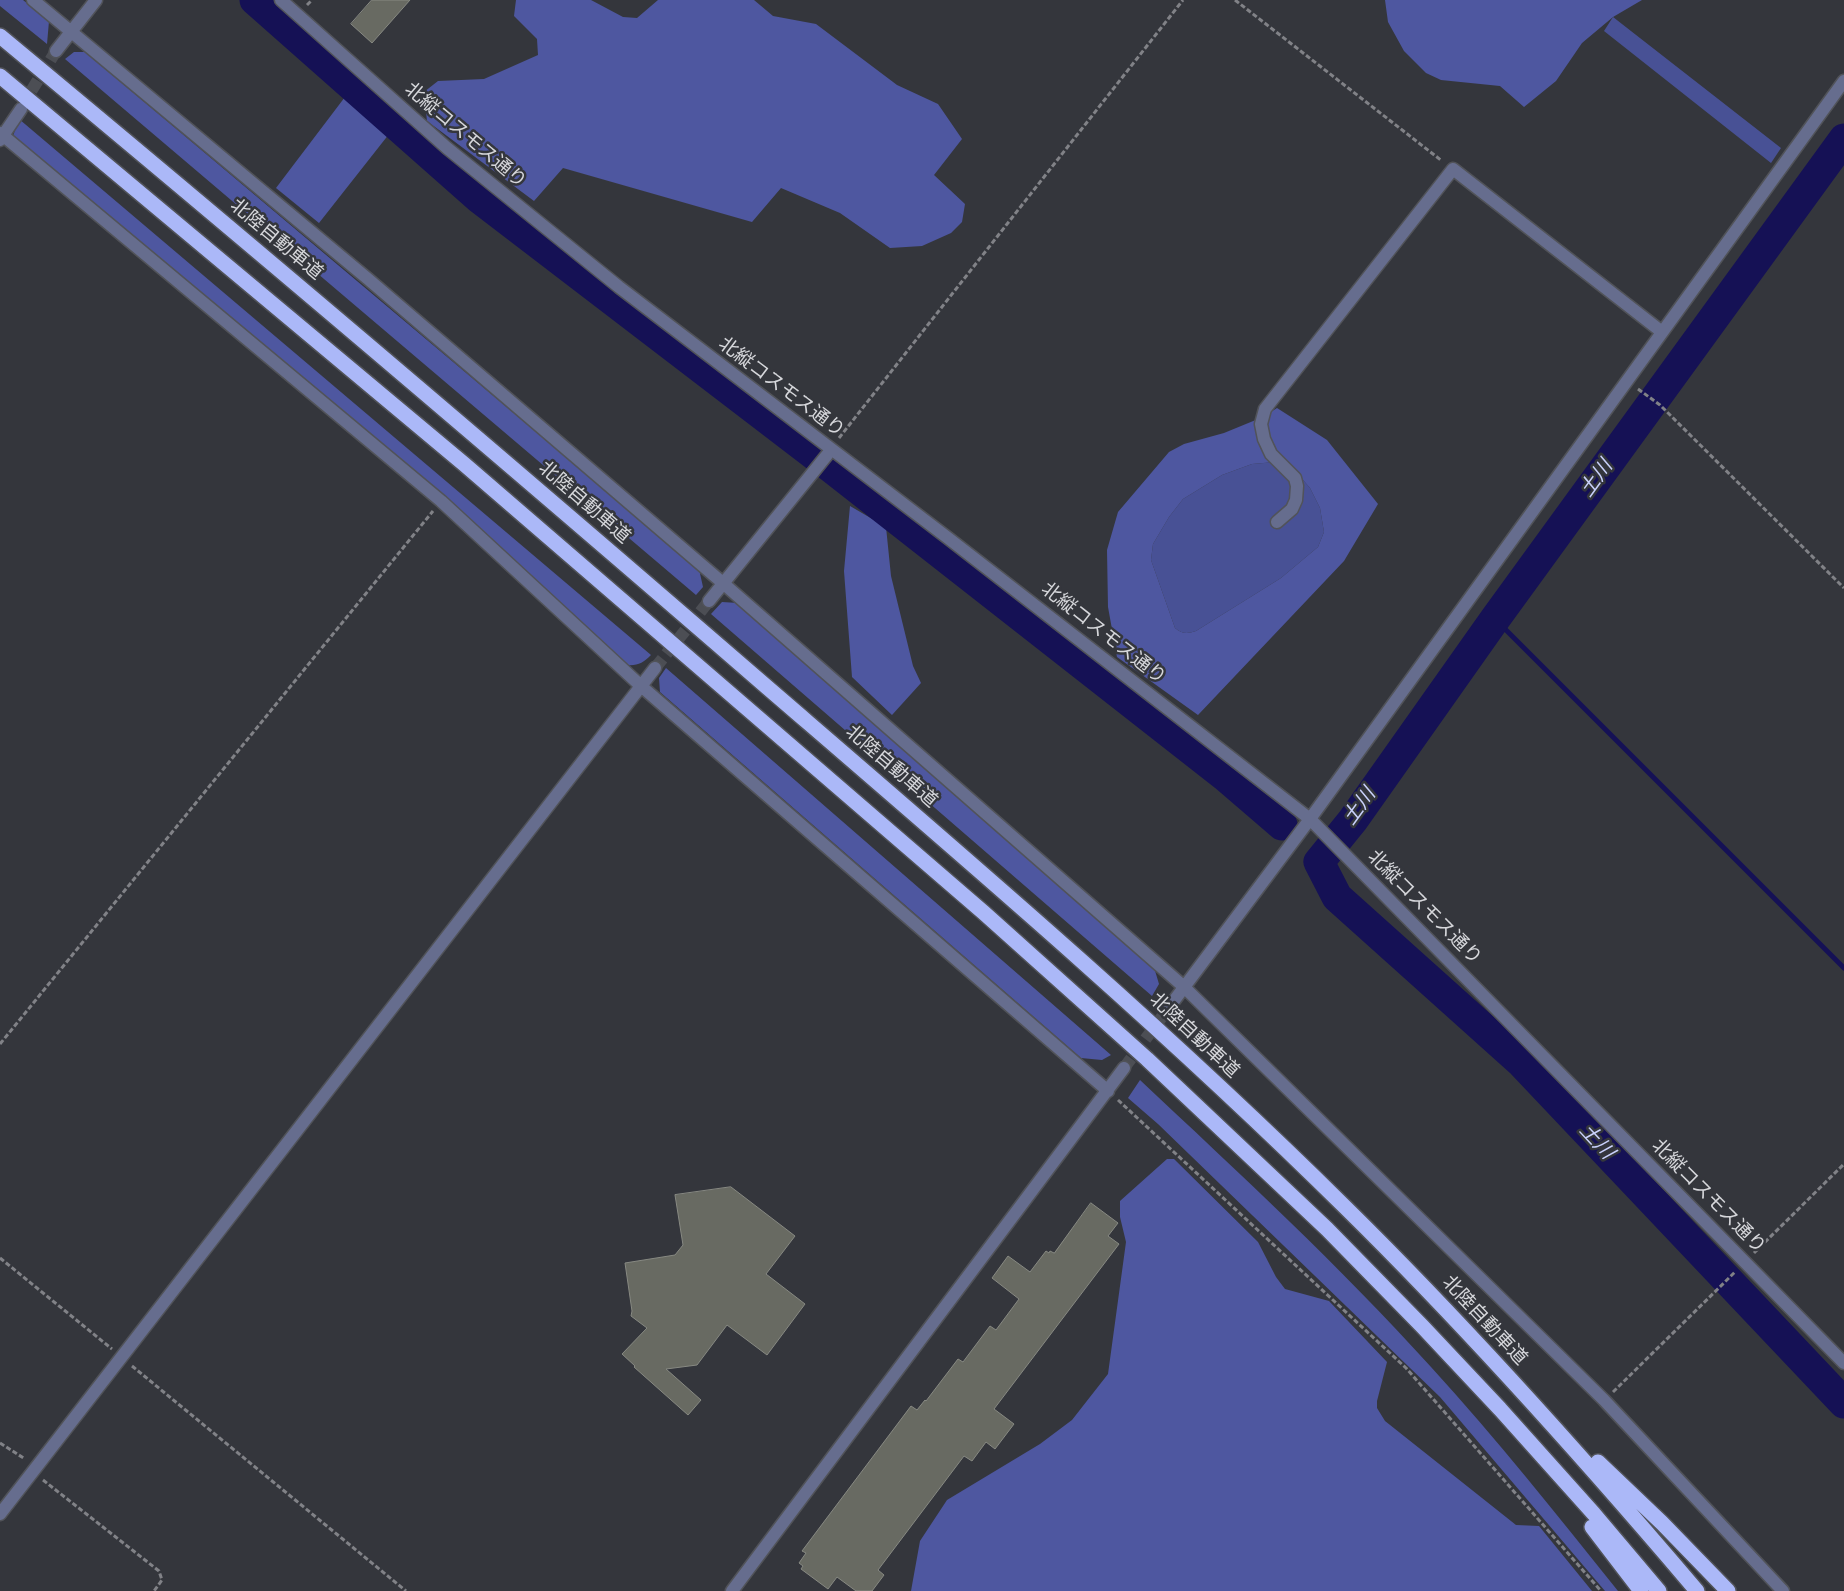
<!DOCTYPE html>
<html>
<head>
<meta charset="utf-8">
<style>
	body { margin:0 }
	canvas { display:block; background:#34363c }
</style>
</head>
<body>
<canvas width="1844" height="1591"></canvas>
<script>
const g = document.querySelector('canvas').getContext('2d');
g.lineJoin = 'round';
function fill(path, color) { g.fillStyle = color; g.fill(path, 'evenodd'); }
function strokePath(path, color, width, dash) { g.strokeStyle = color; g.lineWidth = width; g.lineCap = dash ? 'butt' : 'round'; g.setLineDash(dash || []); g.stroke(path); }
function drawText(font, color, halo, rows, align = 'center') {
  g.font = font + ' "Sofia Sans Condensed","Noto Sans JP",sans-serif'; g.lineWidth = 5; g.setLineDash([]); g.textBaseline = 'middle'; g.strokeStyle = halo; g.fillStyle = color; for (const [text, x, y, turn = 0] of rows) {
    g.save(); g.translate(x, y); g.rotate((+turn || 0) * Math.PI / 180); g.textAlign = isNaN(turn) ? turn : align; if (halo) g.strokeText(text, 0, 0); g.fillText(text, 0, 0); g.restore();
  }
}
const green = new Path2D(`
	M1613,17l168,131 -10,15 -167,-132z
	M1275,462l15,3 20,23 10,20 4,24 -6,15 -37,31 -85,53c-9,3 -14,3 -21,-3l-24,-68 2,-16 16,-27 14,-18 39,-24 30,-11z`);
const forest = new Path2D(`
	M0,0h23l26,21 -2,23 -47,-38z
	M516,0h75l32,17 14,1 21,-18h96l19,16 43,8 81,61 41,19 24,35 -28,36 31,29 -3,18 -11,11 -29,13 -32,2 -50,-35 -59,-25 -29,34 -189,-54 -29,33 -107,-80 -3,-29 14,-11 46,-2 54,-24 -1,-16 -23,-23z
	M1385,0h257l-29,17 -31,26 -26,38 -32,26 -24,-21 -59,-6 -15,-7 -22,-22 -16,-29z
	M74,52h11l614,517 4,18 -7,8 -631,-536z
	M348,93l45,36 -74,94 -43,-35z
	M19,119l632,536c-8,8 -13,11 -25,10l-610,-517 -3,-12z
	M1277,408l50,32 51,64 -34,57 -146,154 -81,-58 -9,-50 -1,-57 11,-38 51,-60 15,-8 40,-11 39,-16zM1275,462l15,3 20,23 10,20 4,24 -6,15 -37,31 -85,53c-9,3 -14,3 -21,-3l-24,-68 2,-16 16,-27 14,-18 39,-24 30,-11z
	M850,506l36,21 5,49 22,90 8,17 -29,32 -40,-38 -8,-106z
	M722,602l16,1 415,361 6,20 -7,12 -441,-382z
	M666,668l445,387 -9,5 -21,-2 -421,-366 -1,-14z
	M1140,1080c99,93 200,186 291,287 66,72 126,148 187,224h-13l-165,-194 -282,-273 -30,-26z
	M1167,1159h7l84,83 18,35 9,12 44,12 58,61 -10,39v7l8,13 131,104 23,1 53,65h-681l9,-50 27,-41 93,-56 32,-24 36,-46 18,-132 -6,-25v-16z`);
const stream = new Path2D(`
	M1495,619l349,349`);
const river = new Path2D(`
	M255,0l224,198 354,271 392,307 57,49
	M1844,139l-349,480 -142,201 -34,42 18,35 185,166 322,340`);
const building = new Path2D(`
	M372,0h38l-38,43 -21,-19z
	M731,1187l64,49 -29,38 39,30 -38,51 -40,-30 -30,40 -31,4 35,31 -13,15 -54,-48 1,-1 -13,-12 25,-26 -16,-12 1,-5 -7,-48 50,-8 8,-10 -8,-50z
	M1091,1203l27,20 -10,13 11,8 -125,165 20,15 -19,25 -9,-7 -14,19 -8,-5 -86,114 6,5 -12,16h-16l-19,-14 -9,12 -27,-20 2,-3 -4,-3 7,-10 -4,-2 109,-145 6,4 8,-10 1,1 32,-42 5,3 27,-36 6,4 23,-31 -27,-21 16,-22 22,16 16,-21 3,2 1,-2 4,2z`);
const minorTunnel = new Path2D(`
	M22,106l34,-55
	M655,668l54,-67
	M1124,1068l46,-62`);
const path = new Path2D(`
	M1235,0l207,161
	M307,5l5,-5
	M1638,389l22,16 184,183
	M839,438l344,-438
	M0,1044l433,-533
	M1118,1100l288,268 195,223
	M1754,1253l90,-89
	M0,1258l112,91
	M132,1366l274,225
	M1613,1392l122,-120
	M0,1443l25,16
	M43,1480l116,91 3,9 -8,11`);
const minor = new Path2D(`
	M33,0l335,279 356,305 459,402 421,414 179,191
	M281,0l166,148 172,139 329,251 362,281 534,544
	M56,51l40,-51
	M0,133l441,368 200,185 467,405
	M0,140l21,-31
	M1277,522l15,-13 4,-9 1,-14 -2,-8 -24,-24 -7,-15 -3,-15 4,-15 188,-240 209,163
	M709,601l118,-146
	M1170,1006l140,-187 534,-738
	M0,1514l655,-846
	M732,1591l392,-523`);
const highway = new Path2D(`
	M0,36c258,214 514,432 768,652 196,169 393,337 577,519 124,122 239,251 352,384
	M0,76l464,388 519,448 164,147 180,170 95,97 78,83 94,105 65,77
	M1598,1462l64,61 66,68
	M1592,1527l49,64`);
const streetNames = [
	["北縦コスモス通り",465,136,40],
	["北陸自動車道",276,240,40],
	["北縦コスモス通り",781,388,37],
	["北陸自動車道",584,503,41],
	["北縦コスモス通り",1103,634,38],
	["北陸自動車道",891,767,41],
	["北縦コスモス通り",1424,908,45],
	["北陸自動車道",1194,1036,43],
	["北縦コスモス通り",1708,1197,45],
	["北陸自動車道",1484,1321,47]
];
const waterNames = [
	["土川",1597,479,-54],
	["土川",1360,807,-54],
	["土川",1596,1142,47]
];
fill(green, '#485195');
fill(forest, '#4e57a0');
strokePath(stream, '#151155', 5);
strokePath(river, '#151155', 31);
fill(building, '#686a62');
strokePath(building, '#878982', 1);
strokePath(minorTunnel, '#4c4e54', 12, [12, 6]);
strokePath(minor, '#515359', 15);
strokePath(highway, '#515359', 18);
strokePath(path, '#818287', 3, [5, 2.5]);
strokePath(minor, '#666d8e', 12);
strokePath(highway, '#abb8f8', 15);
drawText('19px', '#d6d7db', '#34363c', streetNames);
drawText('italic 20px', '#c9d1fb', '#34363c', waterNames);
</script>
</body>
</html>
